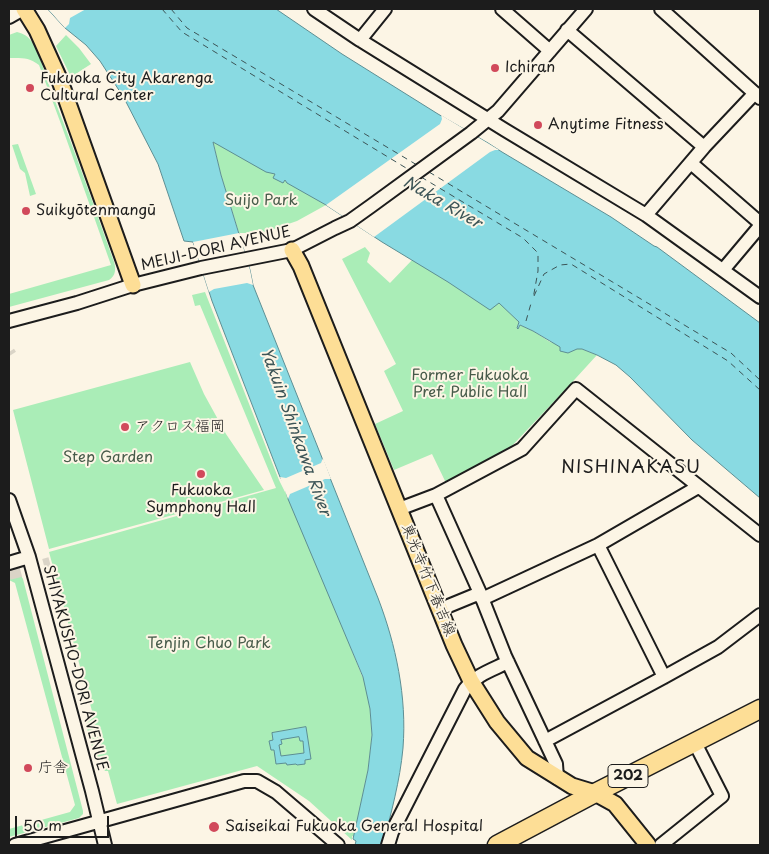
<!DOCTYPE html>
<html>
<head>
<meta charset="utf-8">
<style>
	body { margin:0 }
	#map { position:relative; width:769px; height:854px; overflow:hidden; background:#fcf5e5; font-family:"Playpen Sans",sans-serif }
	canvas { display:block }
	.frame { position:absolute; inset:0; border:10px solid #1c1c1c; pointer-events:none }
	.scale { position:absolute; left:15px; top:816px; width:94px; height:22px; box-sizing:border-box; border:2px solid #1c1c1c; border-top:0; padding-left:6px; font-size:15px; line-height:18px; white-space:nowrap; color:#1c1c1c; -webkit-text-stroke:4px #fcf5e5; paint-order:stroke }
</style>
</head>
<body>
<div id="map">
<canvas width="769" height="854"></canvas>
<div class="frame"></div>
<div class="scale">50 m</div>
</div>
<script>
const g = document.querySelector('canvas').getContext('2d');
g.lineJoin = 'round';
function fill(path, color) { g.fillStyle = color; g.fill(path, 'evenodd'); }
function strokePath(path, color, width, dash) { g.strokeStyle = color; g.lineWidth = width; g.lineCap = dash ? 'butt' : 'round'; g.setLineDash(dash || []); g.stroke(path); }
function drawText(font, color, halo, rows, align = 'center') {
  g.font = font + ' "Playpen Sans","Klee One",sans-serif'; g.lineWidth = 4; g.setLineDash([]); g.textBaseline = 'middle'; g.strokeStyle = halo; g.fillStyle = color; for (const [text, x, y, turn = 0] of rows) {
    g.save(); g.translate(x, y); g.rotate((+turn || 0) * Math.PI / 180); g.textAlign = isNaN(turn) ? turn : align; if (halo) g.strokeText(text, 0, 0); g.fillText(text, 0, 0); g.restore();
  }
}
const green = new Path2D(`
	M17,32c7,2 11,4 15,10 10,17 14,36 21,54 22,55 41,110 61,166 2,6 2,14 -5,18l-100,27v-13l102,-29 -50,-141 -22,-59c-10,-8 -18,-7 -30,-7v-23z
	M66,35l13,13 12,16 -20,13 -15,-31z
	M213,141l62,33 51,31 -29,16 -35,12h-23l-18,-58z
	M18,144l18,50 -6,2 -5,-23 -5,-4 -8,-24z
	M365,247l5,6 -3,9 23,21 23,-24 77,50 9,-7 20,20 -2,6 1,1 2,-4 13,6 17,11 27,7h5l15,6 -32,35 -57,60 -61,35 -15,-31 -38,16 -19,-46 28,-13 -19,-40 12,-7 -54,-105z
	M205,292l74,188 6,12 4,2 59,145 3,5 -1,2 12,30 4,5 4,28 2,26 -4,35 -14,67 -2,-1v4l-43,-39 -52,-35 -140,38 -9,-33h-3c-7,-8 -12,-20 -15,-31 -3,-7 -2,-13 -5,-20l2,-6 5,-1v-2l-43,-159 227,-64 -76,-183 -5,1 -3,-11z
	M190,362l14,32 22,40 38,56 -215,59 -36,-139z
	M15,570l5,4 3,5 60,232v3l-4,4 -70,19v-8l61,-17 5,-7 -60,-222 -6,-3v-8z`);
const water = new Path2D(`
	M48,9h228l66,45 96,60 50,29 14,9 109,65 43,29 3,1 103,76v175l-68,-58 -62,-63 -14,-12 -19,-10 -15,-6h-5l-9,4 -8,-2v-4l-27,-16 -13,-6 -2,4 -1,-1 2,-6 -20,-19 -9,7 -42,-28 -66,-40 -56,-37 -39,-22 -2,-3 -2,3 -10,-5 2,-4 -9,-2 -53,-30 8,33 29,95 3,15 125,313c18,47 29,99 25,150 -3,33 -12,65 -20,97h-28l1,-4 -3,-2 15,-69 4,-35 -2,-26 -7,-32 -75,-178 -4,-16 -4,-6 -68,-176 -19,-59 -9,-1 -26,-77 -34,-66 -24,-37 -14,-16 -21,-17z
	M306,727l5,32 -6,1v4l-8,1 -1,-1 -9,1 -1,-2 -10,1 -2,-14h-3l-2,-9 4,-1 -1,-7zM299,737l1,4h3l1,12 -23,3 -2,-11 3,-1 -1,-4z`);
const pier = new Path2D(`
	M48,9h38l-16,9 -1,6 -4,4z
	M441,115l58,35h-4l-5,2 -116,85 -48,-32 114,-81 2,-5z
	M239,233l11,37 3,15 -6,-2 -33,6 -5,3 -16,-50z
	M323,458l8,21h-6l-35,15 -2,5 -8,-22 6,1 35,-15z`);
const ferry = new Path2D(`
	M162,9l20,23 229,139
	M171,9l16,19 230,137
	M429,172l302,181 29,27
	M421,177l102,61 15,15v18l-5,28
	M534,296l10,-22 16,-9 11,-1 157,97 32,29
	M526,321l6,-21`);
const minorTunnel = new Path2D(`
	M9,352l2,3
	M9,574l41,-11`);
const minor = new Path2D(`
	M314,9l46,31 145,90 141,85 114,82
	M502,9l48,42
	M661,9l99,89
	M9,17l14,-8
	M567,30l137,117
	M360,40l25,-31
	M691,163l69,60
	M646,215l58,-68 51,-54
	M723,270l37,-44
	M9,321l68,-18 56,-18 68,-17 91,-18 43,-22 15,-7 21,-15 100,-73 27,-22 88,-102
	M436,495l44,98 25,63 51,108 1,14
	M9,500l20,57 63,234 13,54
	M399,509l37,-14 86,-46 54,-60 184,146
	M598,545l66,132
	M9,563l20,-6
	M482,599l116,-54 100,-58
	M441,609l39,-16
	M545,741l119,-64 54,-30 42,-32
	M15,845l229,-64h13l19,11 62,53
	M388,845l4,-13 73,-143c12,-15 27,-19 43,-27
	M661,845l61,-49 -27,-53`);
const major = new Path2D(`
	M24,9l13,21 23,51 73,204
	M292,250l9,16 153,379 17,36 26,41 30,36 45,28 23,7 20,11 33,41`);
const highway = new Path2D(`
	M497,845l98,-52 165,-84`);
const markers = [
	[495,68,5,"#d1495b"],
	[30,88,5,"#d1495b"],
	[538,125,5,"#d1495b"],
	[26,211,5,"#d1495b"],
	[125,427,5,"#d1495b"],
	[201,474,5,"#d1495b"],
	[28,768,5,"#d1495b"],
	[214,827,6,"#d1495b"]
];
const shields = [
	[628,776,40]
];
const shieldNames = [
	["202",628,776]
];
const poiNames = [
	["Ichiran",505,68],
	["Fukuoka City Akarenga",40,79],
	["Cultural Center",40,96],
	["Anytime Fitness",548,125],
	["Suikyōtenmangū",36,211],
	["アクロス福岡",135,427],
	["Fukuoka",201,491,"center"],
	["Symphony Hall",201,508,"center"],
	["庁舎",38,768],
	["Saiseikai Fukuoka General Hospital",225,827]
];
const parkNames = [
	["Suijo Park",261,201],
	["Former Fukuoka",470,376],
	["Pref. Public Hall",470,393],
	["Step Garden",108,458],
	["Tenjin Chuo Park",209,644]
];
const streetNames = [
	["MEIJI-DORI AVENUE",216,249,-13],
	["東光寺竹下春吉線",428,580,68],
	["SHIYAKUSHO-DORI AVENUE",75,668,75]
];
const waterNames = [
	["Naka River",442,203,30],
	["Yakuin Shinkawa River",295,432,70]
];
const quarterNames = [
	["NISHINAKASU",631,468]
];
fill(green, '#aaedb7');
fill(water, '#89dae2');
strokePath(water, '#5d8e93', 1);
fill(pier, '#fcf5e5');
strokePath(ferry, '#3d5557', 1, [6, 5]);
strokePath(minorTunnel, '#dad4c7', 12, [12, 6]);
strokePath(minor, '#1c1c1c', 16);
strokePath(major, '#1c1c1c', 19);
strokePath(highway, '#1c1c1c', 21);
strokePath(minor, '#fcf5e5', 12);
strokePath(major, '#fdde96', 15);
strokePath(highway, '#fdde96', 18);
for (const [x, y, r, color] of markers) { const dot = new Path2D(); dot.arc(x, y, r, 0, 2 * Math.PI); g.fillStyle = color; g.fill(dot); strokePath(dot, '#fcf5e5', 2); }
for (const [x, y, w] of shields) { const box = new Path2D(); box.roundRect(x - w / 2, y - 11.5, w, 23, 4); g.fillStyle = '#fcf5e5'; g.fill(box); strokePath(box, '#1c1c1c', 1); }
drawText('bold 14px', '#1c1c1c', null, shieldNames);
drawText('15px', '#1c1c1c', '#fcf5e5', poiNames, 'left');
drawText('15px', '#475b4a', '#fcf5e5', parkNames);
drawText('15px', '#1c1c1c', '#fcf5e5', streetNames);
drawText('italic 16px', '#3d5557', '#fcf5e5', waterNames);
g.letterSpacing = '1px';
drawText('18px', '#1c1c1c', '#fcf5e5', quarterNames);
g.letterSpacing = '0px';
</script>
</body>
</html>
